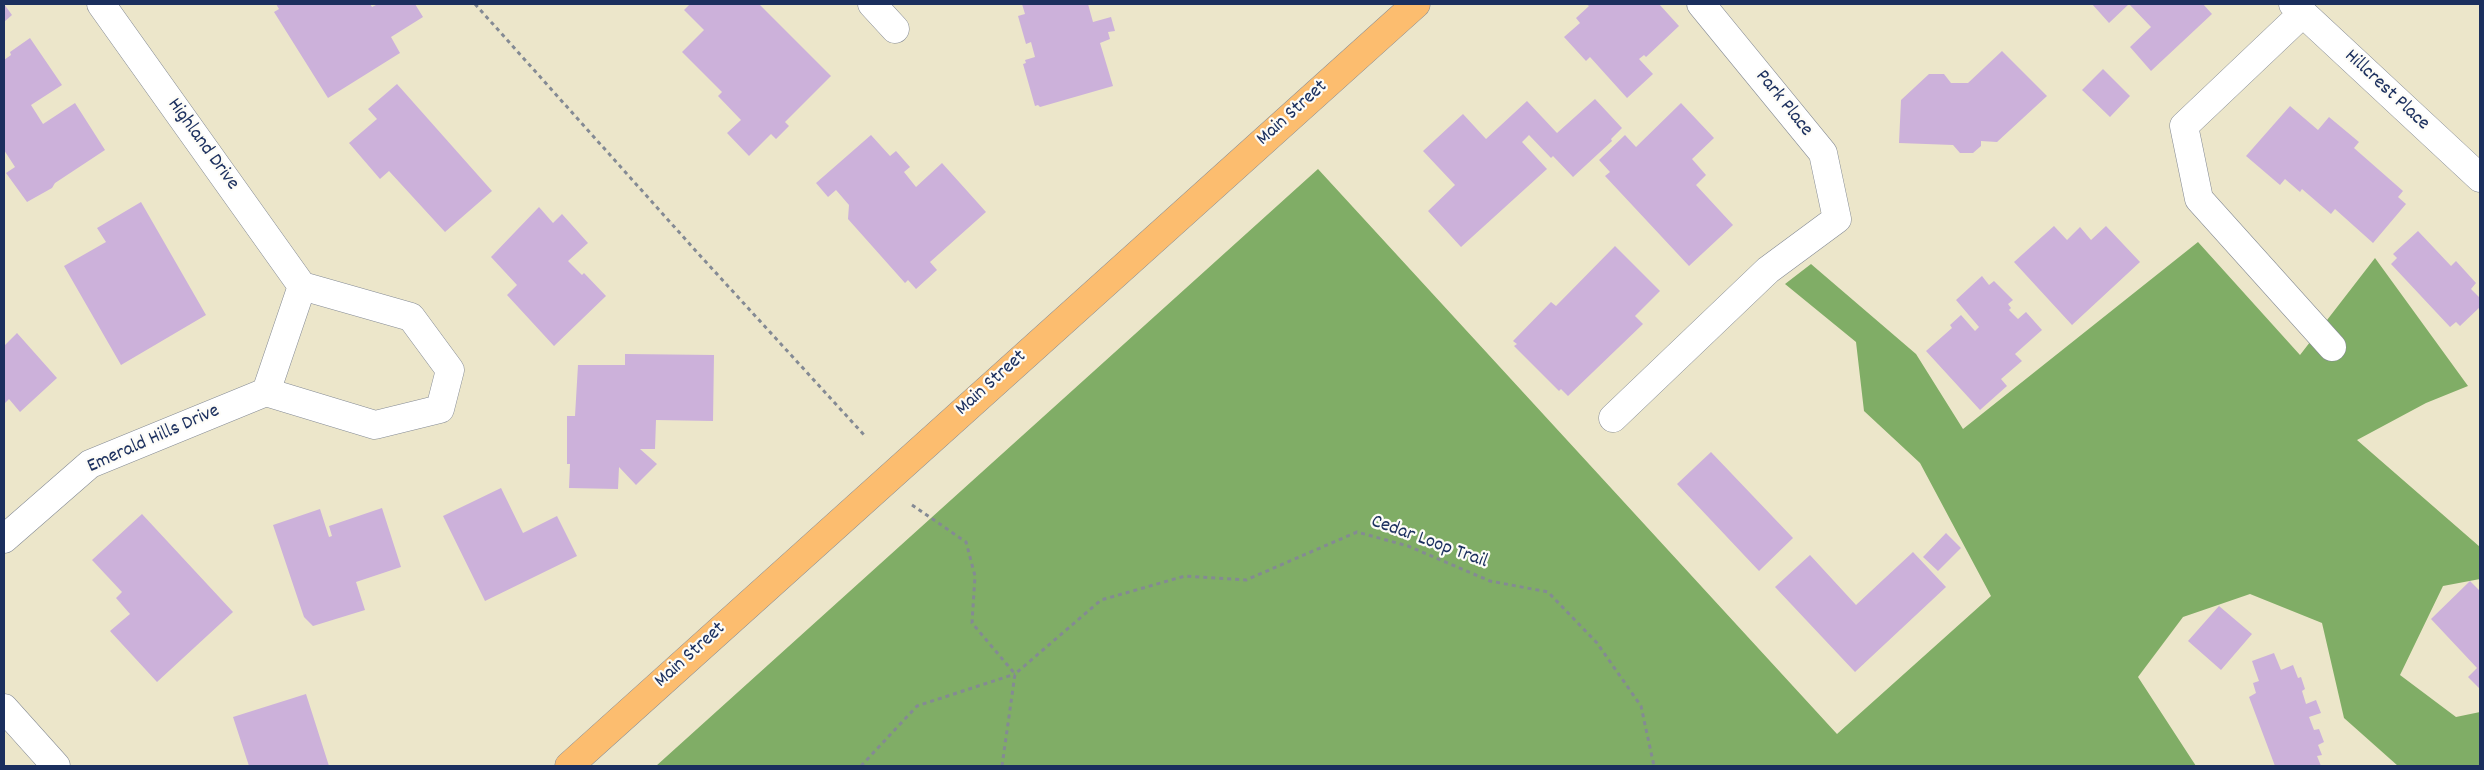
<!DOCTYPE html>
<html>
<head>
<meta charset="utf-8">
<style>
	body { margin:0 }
	#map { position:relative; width:2484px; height:770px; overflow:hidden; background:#ece6ca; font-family:Dekko,sans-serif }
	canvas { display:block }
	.frame { position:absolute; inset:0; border:5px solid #1b2f5e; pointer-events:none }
</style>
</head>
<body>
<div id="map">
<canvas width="2484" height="770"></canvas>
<div class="frame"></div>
</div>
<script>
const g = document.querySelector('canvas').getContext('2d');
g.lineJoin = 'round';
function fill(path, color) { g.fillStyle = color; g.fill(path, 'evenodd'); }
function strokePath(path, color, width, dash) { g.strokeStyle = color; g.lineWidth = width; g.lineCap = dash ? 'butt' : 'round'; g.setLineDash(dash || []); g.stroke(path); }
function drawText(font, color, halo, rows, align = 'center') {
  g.font = font + ' Dekko,sans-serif'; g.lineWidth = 4.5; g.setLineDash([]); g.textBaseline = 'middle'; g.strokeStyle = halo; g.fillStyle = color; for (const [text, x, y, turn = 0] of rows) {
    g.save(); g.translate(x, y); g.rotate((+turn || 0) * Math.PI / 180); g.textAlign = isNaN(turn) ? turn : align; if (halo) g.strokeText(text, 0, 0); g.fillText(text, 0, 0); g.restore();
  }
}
const forest = new Path2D(`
	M1318,169l519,565 154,-138 -71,-133 -56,-52 -8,-69 -71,-58 26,-20 105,90 47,75 235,-187 102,113 75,-97 93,128 -42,17 -69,37 123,107v32l-37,7 -43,89 56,42 24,-5v54h-82l-54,-48 -22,-95 -72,-29 -67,23 -45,60 58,89h-1540z`);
const building = new Path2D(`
	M4,4l8,11 -8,7z
	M276,4h94l2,3 6,-3h37l8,13 -32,20 9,16 -72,45 -54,-86 5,-3z
	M690,4h69l72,72 -46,46 4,4 -13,13 -5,-5 -22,22 -22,-23 14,-13 -23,-24 4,-4 -40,-40 22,-22 -20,-20z
	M1022,4h66l5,18 18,-5 4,14 -7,1 2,7 -10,4 13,43 -73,21 -2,-2 -3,1 -12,-42 3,-1 -1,-3 10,-3 -4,-15 -5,2 -8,-28 7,-2z
	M1586,4h73l20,22 -33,31 -2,-2 -5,4 14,15 -26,24 -37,-41 -4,4 -22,-24 16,-14 -4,-5 13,-12z
	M2092,4h37l-20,19z
	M2129,4h74l9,10 -61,57 -21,-24 21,-20z
	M30,38l32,47 -31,20 12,19 32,-21 30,47 -50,33 -3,5 -25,14 -21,-29 9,-6 -11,-17v-90l7,-5 -1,-3z
	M2002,51l45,45 -50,46 -16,-1v5l-8,7h-13l-7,-8 -54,-2 2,-43 28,-26h15l7,9h17z
	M2103,69l27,27 -20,21 -28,-27z
	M397,84l95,107 -47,41 -56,-61 -9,8 -31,-36 28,-24 -9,-10z
	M1595,99l27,29 -11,11 1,2 -39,36 -20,-21 -2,2 -22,-23 -7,7 25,27 -86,78 -33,-36 27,-26 -32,-34 40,-37 23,25 41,-38 30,32z
	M1681,103l33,35 -22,21 14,16 -10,10 37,40 -44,41 -84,-90 5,-4 -11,-12 26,-25 11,12z
	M2290,106l28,24 11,-13 30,25 -5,6 49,43 -5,6 8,7 -33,39 -38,-34 -4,5 -29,-25 -2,3 -15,-13 -5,6 -34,-29z
	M871,135l19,21 6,-5 14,16 -6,5 12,15 26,-24 44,49 -56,50 7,8 -21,19 -8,-9 -3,3 -57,-64 1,-14 -13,-15 -8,7 -12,-14z
	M141,202l65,113 -85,50 -57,-99 42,-24 -9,-14z
	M539,207l14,16 9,-9 26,29 -20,18 14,14 2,-2 22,23 -52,50 -47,-51 10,-10 -26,-28z
	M2054,226l13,14 13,-13 11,13 15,-14 34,36 -68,63 -58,-63z
	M2418,231l33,35 5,-5 20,22 -5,6 9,9v9l-20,19 -4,-4 -6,5 -59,-63 6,-6 -4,-4z
	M1615,246l45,45 -25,25 8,8 -75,72 -7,-7 -2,2 -45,-45 3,-2 -4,-3 38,-39 5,4z
	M1982,276l7,9 5,-4 19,19 -5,4 3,4 -2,2 9,9 8,-7 16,18 -27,24 7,7 -21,18 6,7 -27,24 -54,-59 26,-23 -2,-3 11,-10 14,16 4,-4 -23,-27z
	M17,333l40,45 -37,34 -11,-13 -5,5v-58z
	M625,354l89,1 -1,66 -57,-1 -1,29h-15l17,15 -21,21 -17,-18 -1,22 -49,-1 1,-24h-3v-48h8l3,-51h47z
	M1711,452l82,86 -34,33 -82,-87z
	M501,488l22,45 34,-17 20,40 -92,45 -42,-85z
	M382,508l19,59 -45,15 9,28 -52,16 -9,-9 -31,-92 47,-16 9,28 3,-1 -3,-10z
	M142,514l91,98 -76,70 -47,-51 20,-17 -14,-16 6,-6 -30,-32z
	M1946,533l15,15 -23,23 -15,-14z
	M1913,552l33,35 -91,85 -80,-85 35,-32 46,50z
	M2470,581l10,10v98l-12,-12 9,-9 -46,-49z
	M2219,606l33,28 -31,36 -33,-29z
	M2274,653l7,17 12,-5 5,13 3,-1 4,12 -3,2 4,13 10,-4 5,13 -12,4 5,13 5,-1 5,13 -6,3 4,10 -5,1 4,10h-46l-26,-69 7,-4 -3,-10 6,-2 -7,-20z
	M306,694l23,72h-80l-16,-49z`);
const path = new Path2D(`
	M475,4l220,246 170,186
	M912,505l54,37 9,34 -3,47 43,51
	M861,766l56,-60 98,-32
	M1002,766l13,-92 86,-74 84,-24 61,4 111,-48 51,14 82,35 58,11 49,51 44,63 13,60`);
const minor = new Path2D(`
	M101,4l201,282
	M872,4l23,25
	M2293,4l187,174
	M2302,14l-118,112 15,73 133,148
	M266,392l109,33 65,-16 10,-39 -39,-53 -109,-31
	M1613,418l155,-148 69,-51 -14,-66 -122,-149
	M4,539l86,-75 176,-72 36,-106
	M4,708l52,58`);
const major = new Path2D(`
	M569,766l847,-762`);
const streetNames = [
	["Hillcrest Place",2386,91,43],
	["Park Place",1783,104,51],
	["Main Street",1293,114,-42],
	["Highland Drive",202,145,54],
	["Main Street",992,384,-42],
	["Emerald Hills Drive",154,440,-24],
	["Cedar Loop Trail",1429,543,20],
	["Main Street",691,656,-42]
];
fill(forest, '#80ad66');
fill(building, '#ccb1da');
strokePath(minor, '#848a94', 29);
strokePath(major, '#848a94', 29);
strokePath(path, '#848a94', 3, [4, 4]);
strokePath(minor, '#fff', 28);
strokePath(major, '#fcbd6f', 28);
drawText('20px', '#1b2f5e', '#fdfcf7', streetNames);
</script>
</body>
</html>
